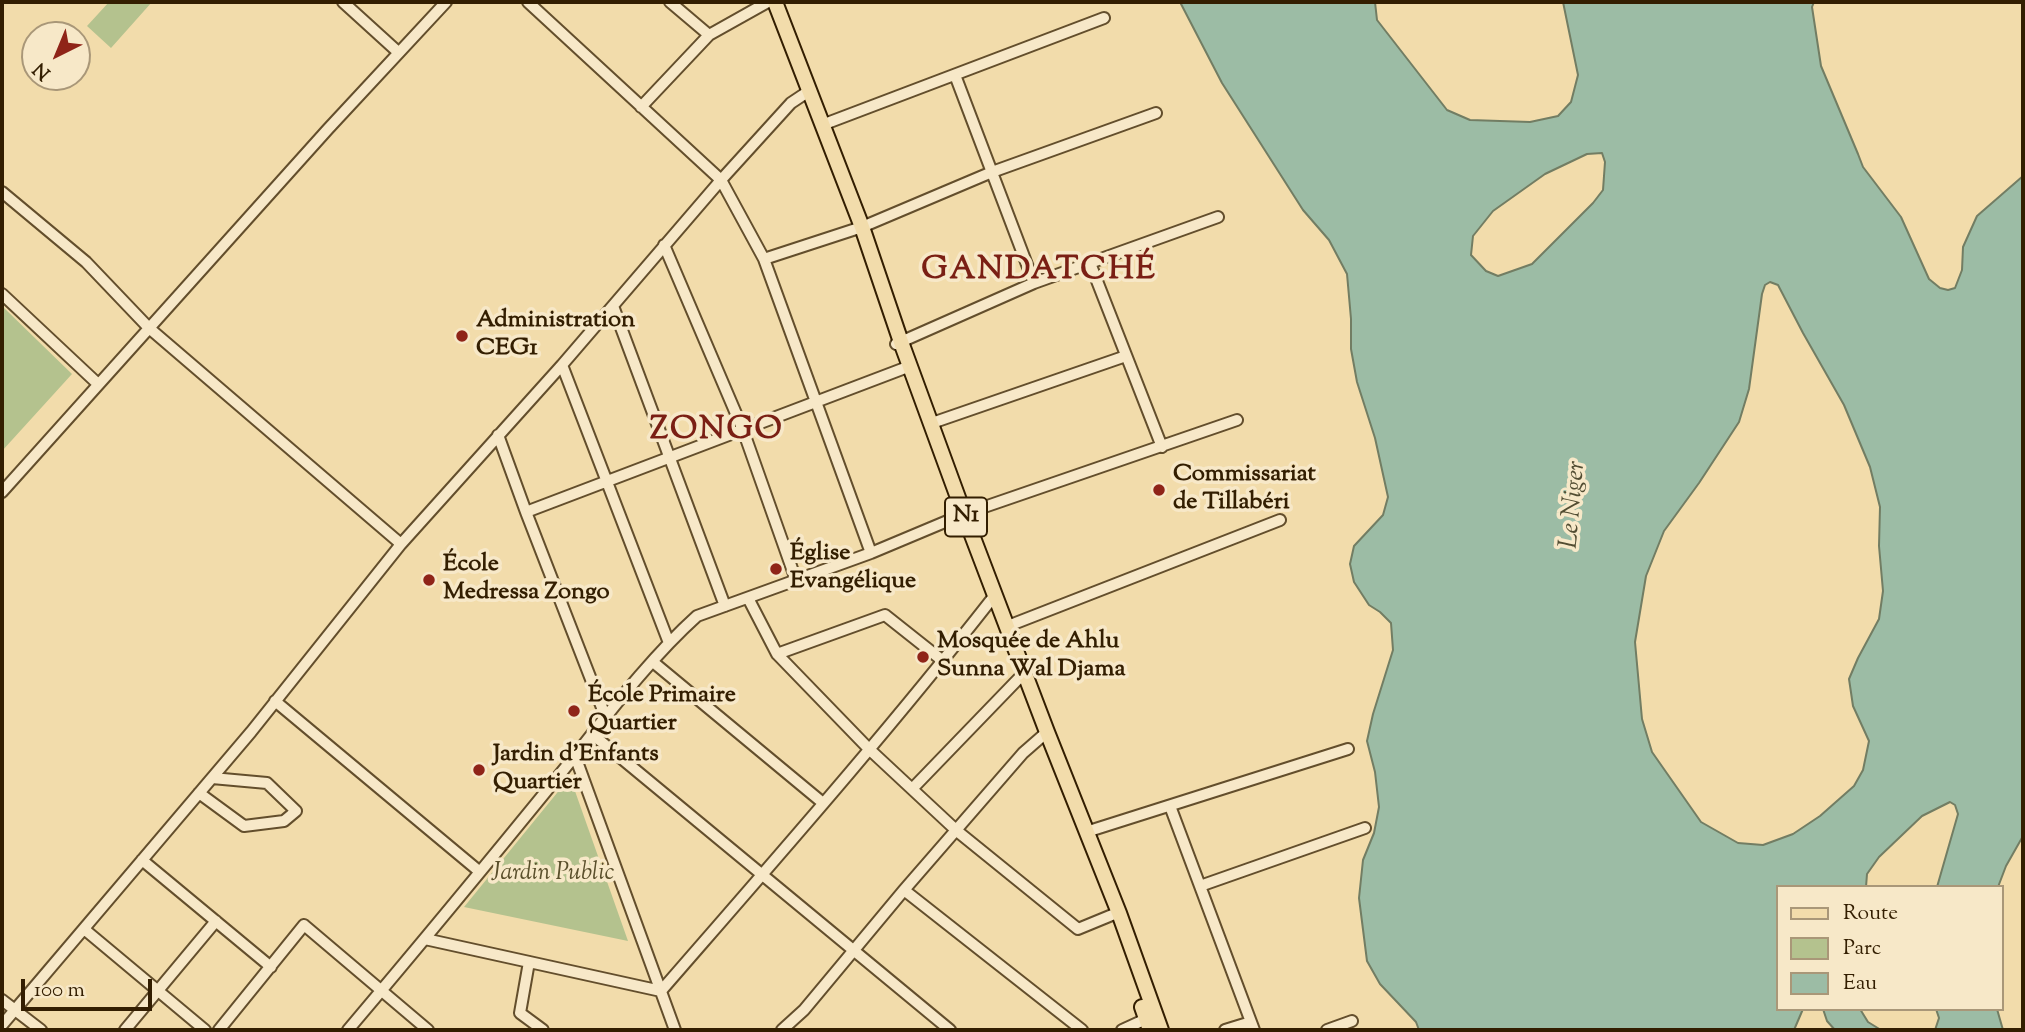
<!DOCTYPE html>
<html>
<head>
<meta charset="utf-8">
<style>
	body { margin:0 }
	#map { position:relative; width:2025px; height:1032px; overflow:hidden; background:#f2dcab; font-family:"Sorts Mill Goudy",serif }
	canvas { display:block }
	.frame { position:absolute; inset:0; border:4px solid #331e01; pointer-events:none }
	.legend { position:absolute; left:1776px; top:885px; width:228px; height:126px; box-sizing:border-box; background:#f7e8c8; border:2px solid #a99778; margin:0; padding:9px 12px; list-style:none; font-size:21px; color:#331e01 }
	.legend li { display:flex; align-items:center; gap:14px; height:35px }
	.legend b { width:35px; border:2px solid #a99778 }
	.north { position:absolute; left:21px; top:21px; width:70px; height:70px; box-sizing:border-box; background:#f7e8c8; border:2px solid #a99778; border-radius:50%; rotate:223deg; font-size:19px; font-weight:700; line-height:28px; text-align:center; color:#331e01 }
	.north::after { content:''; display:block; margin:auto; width:24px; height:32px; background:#8f2418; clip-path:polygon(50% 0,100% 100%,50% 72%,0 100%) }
	.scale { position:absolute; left:21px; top:979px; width:131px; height:32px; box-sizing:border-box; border:4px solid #331e01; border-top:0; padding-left:9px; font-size:21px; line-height:24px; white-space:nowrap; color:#331e01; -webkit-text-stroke:5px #f7e8c8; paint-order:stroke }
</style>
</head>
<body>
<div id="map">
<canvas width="2025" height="1032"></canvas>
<div class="frame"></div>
<ul class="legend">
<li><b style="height:9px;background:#f2dcab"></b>Route</li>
<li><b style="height:19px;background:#b4c28e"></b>Parc</li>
<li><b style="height:19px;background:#9cbca5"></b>Eau</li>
</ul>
<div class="north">N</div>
<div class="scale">100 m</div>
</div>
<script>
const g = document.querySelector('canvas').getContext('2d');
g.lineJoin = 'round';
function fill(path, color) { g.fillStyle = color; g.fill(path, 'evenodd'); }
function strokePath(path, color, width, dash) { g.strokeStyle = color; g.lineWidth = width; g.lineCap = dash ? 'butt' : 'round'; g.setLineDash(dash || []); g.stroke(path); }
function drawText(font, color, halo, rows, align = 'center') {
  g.font = font + ' "Sorts Mill Goudy",serif'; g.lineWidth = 7; g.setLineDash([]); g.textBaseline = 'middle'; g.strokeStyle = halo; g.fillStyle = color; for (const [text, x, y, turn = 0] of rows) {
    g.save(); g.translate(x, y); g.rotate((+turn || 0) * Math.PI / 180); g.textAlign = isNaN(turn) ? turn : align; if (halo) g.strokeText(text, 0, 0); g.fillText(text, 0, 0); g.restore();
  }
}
const green = new Path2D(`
	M109,2h43l-41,46 -24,-22z
	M2,306l70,68 -70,77z
	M570,777l58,164 -164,-34z`);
const water = new Path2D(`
	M1180,2h195l2,18 70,90 23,10 60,2 28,-6 13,-14 7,-27 -15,-73h251l-2,5 9,59 37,88 5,13 38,50 28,62 11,9 8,2 7,-2 7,-18 1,-23 14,-31 46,-40v113l-1,24 1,5v518l-17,30 -8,21h-61l21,-73 -3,-9 -5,-3 -28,14 -43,41 -12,17 -1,13h-88v122h25l-9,21h-375l-3,-8 -36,-38 -13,-23 -8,-63 4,-38 11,-27 5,-26 -4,-35 -8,-31 6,-27 20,-64 -2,-27 -11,-11 -11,-7 -15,-23 -4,-18 4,-18 29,-31 5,-18 -13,-59 -18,-56 -6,-33v-30l-4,-45 -18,-34 -26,-30 -81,-127zM1602,153l3,9 -2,28 -10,13 -61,61 -34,12 -12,-5 -15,-16 2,-19 20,-25 52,-37 42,-20zM1770,282l8,3 25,48 41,72 26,62 10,40 -1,39 4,45 -4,28 -21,39 -9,21 4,27 16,35 -6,29 -9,16 -34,30 -27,18 -30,11 -25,-2 -37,-21 -49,-70 -10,-33 -7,-77 11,-66 18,-45 35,-48 40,-61 10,-33 13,-95 3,-9z
	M1823,1009h37l8,13 13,8h-46l-8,-9z
	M1936,1009h61l6,21h-68l4,-12z`);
const minor = new Path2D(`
	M343,2l55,50
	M528,2l193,178 43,79 107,294
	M670,2l39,33
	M955,75l79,208
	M641,107l68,-72 59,-33
	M822,125l282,-107
	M2,192l84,70 63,66 252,216
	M664,245l79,185 53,150
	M764,259l98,-32 130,-55 164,-59
	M1090,263l72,184
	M2,294l96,90
	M613,306l112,300
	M896,344l138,-61 184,-66
	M562,365l107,278
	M932,423l194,-67
	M498,435l28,77 80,206
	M2,492l326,-363 118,-127
	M526,512l379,-144
	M748,598l29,56 92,95 88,82 121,98 34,-14
	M1008,626l272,-106
	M777,654l108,-39 58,46
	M653,662l170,141
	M275,701l205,171
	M592,734l358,296
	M575,756l100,274
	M912,789l113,-117
	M199,793l45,33 40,-5 12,-10 -29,-28 -55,-5
	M1170,806l84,224
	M1086,832l262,-83
	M142,860l129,107
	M1200,886l165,-58
	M904,890l178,140
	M84,929l121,101
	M425,939l236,52c112,-129 225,-257 330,-391
	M529,962l-9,51 23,17
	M2,1000l39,30
	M2,1025l249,-293 150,-188 161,-179 159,-185 70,-77 18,-12
	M125,1030l91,-109
	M219,1030l85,-105 124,105
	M348,1030c72,-85 143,-171 213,-257 42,-52 86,-112 136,-157l174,-63 93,-39 273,-94
	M782,1030l22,-20 100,-120 119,-137 24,-21
	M1122,1030l24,-11
	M1225,1030l26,-8
	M1327,1030l25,-9`);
const major = new Path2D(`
	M775,2l87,225 39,115 63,172 83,218 72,181 42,117
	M1142,1007l8,23`);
const markers = [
	[462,336,7,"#8f2418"],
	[1159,490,7,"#8f2418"],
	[776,569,7,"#8f2418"],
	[429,580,7,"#8f2418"],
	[923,657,7,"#8f2418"],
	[574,711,7,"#8f2418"],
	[479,770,7,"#8f2418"]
];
const shields = [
	[966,517,42]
];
const shieldNames = [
	["N1",966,517]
];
const poiNames = [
	["Administration",476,322],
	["CEG1",476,350],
	["Commissariat",1173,476],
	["de Tillabéri",1173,504],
	["Église",790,555],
	["Evangélique",790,583],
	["École",443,566],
	["Medressa Zongo",443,594],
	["Mosquée de Ahlu",937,643],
	["Sunna Wal Djama",937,671],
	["École Primaire",588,697],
	["Quartier",588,725],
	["Jardin d’Enfants",493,756],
	["Quartier",493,784]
];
const parkNames = [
	["Jardin Public",553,875]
];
const waterNames = [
	["Le Niger",1575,505,-85]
];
const districtNames = [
	["GANDATCHÉ",1039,273],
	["ZONGO",717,433]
];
fill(green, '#b4c28e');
fill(water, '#9cbca5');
strokePath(water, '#727d63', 2);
strokePath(minor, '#634e2c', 14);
strokePath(major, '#331e01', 18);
strokePath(minor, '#f7e8c8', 10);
strokePath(major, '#f2dcab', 14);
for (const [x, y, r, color] of markers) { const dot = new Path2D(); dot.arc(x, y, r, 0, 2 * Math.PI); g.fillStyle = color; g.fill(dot); strokePath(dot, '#f7e8c8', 2.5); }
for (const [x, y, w] of shields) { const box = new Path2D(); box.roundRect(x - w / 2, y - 19.5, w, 39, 5); g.fillStyle = '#f7e8c8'; g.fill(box); strokePath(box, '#331e01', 2); }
drawText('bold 23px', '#331e01', null, shieldNames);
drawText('bold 24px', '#331e01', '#f7e8c8', poiNames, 'left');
drawText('italic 24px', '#5a4f2b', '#f7e8c8', parkNames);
drawText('italic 26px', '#524d32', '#f7e8c8', waterNames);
g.letterSpacing = '2px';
drawText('bold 32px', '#7a1f14', '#f7e8c8', districtNames);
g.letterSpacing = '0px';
</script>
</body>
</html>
